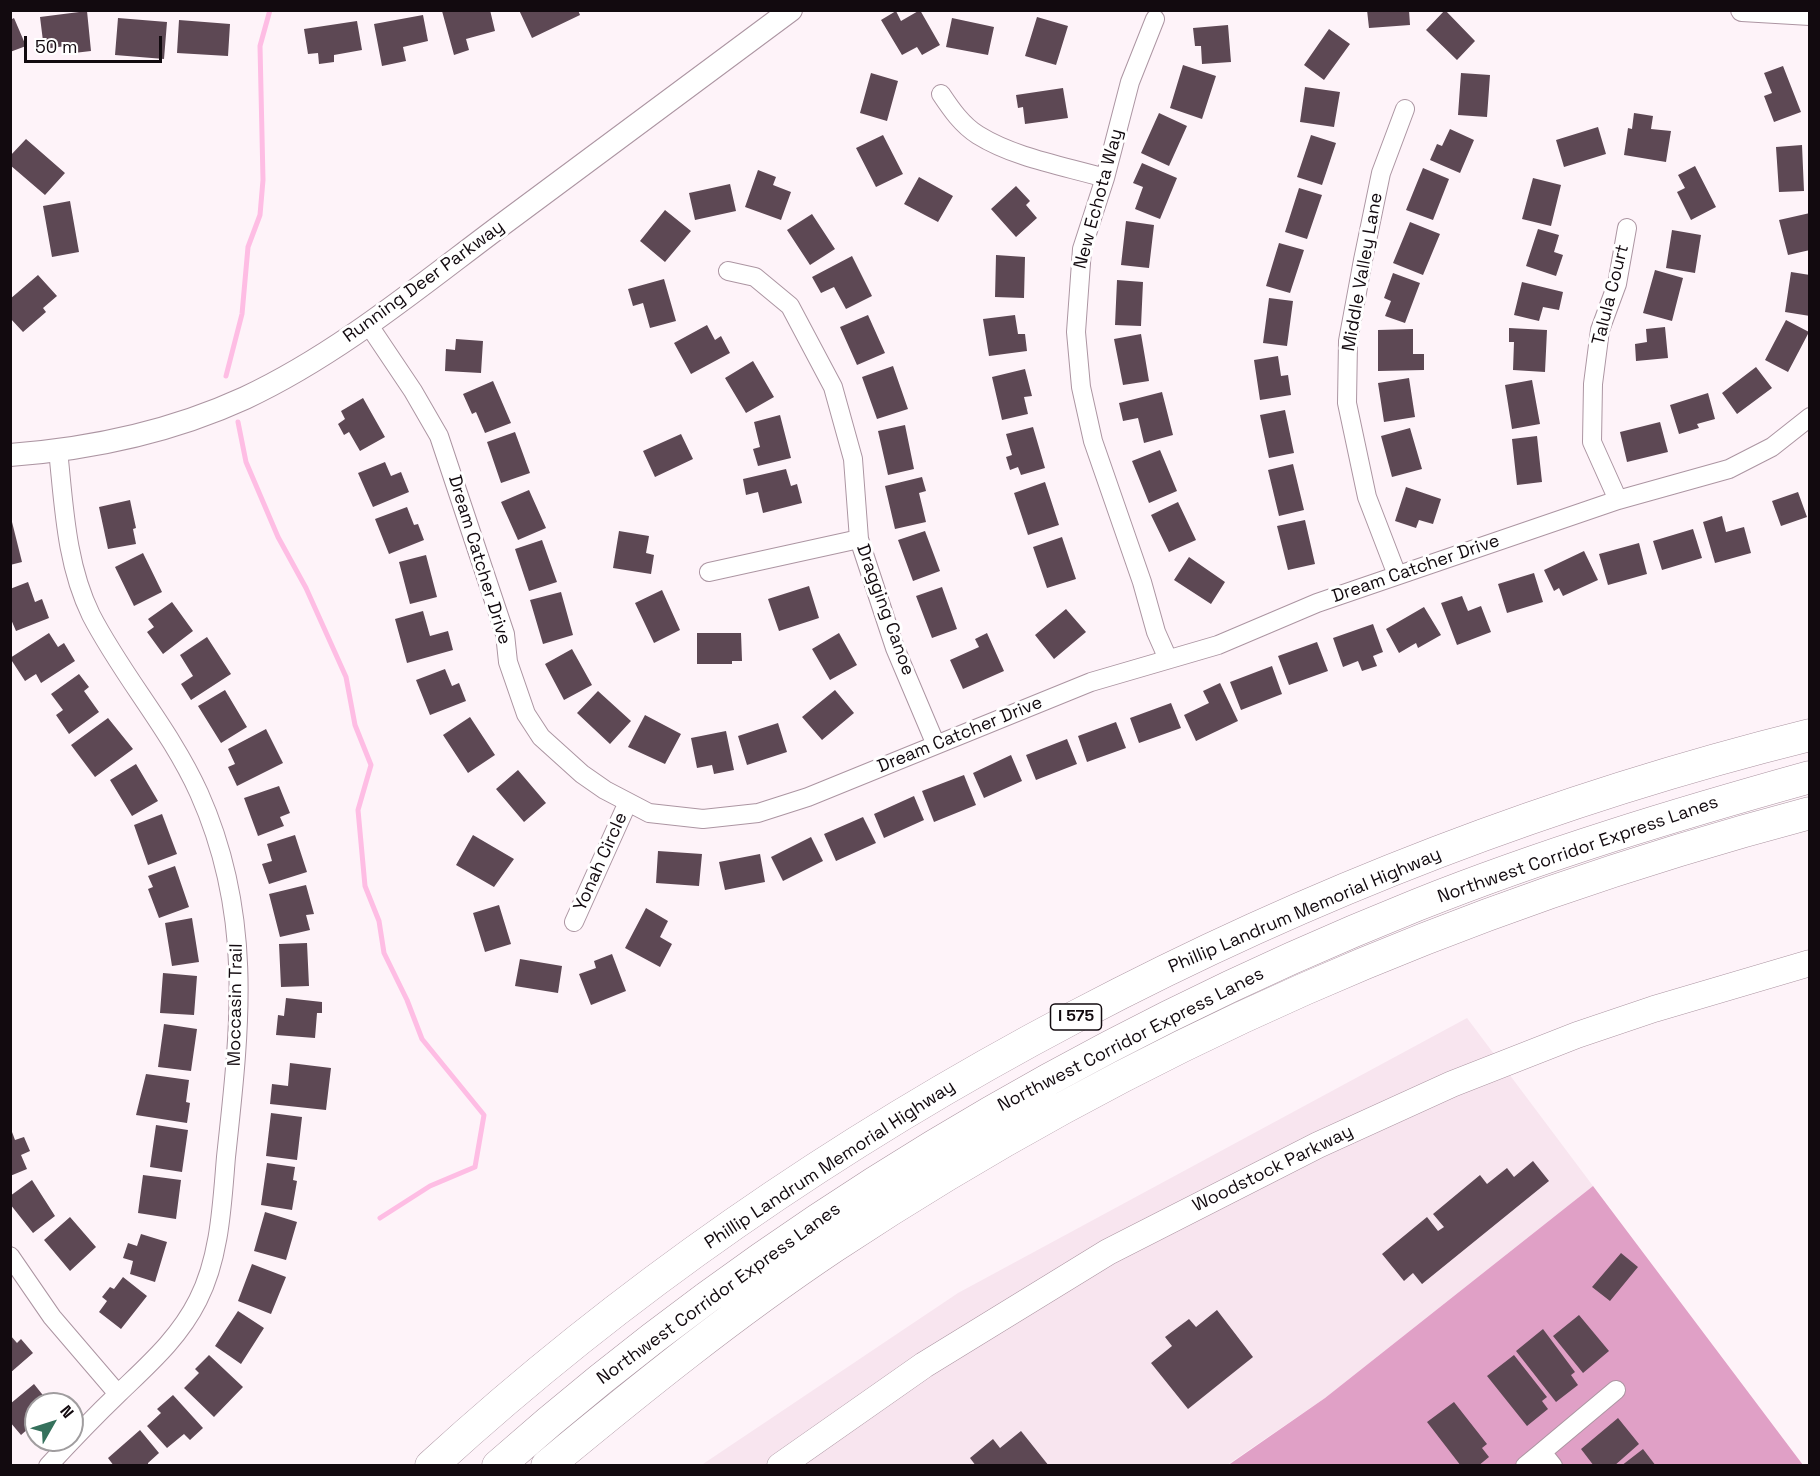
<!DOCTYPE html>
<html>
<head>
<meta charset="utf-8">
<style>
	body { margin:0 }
	#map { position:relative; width:1820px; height:1476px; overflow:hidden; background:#fef3f9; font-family:"Space Grotesk",sans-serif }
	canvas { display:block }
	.frame { position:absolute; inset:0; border:12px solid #120a0f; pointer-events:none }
	.north { position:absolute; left:24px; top:1392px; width:60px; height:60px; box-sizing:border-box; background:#fff; border:2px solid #a09d9f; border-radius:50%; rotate:51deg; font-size:16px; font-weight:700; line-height:24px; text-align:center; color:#120a0f }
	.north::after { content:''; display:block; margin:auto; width:21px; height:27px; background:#35715c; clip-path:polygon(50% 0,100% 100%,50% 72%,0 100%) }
	.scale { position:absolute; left:24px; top:36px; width:138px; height:27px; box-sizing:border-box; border:3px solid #120a0f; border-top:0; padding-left:8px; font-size:18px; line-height:21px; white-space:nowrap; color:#120a0f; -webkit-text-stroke:4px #fff; paint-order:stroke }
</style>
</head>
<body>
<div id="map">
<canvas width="1820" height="1476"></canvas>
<div class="frame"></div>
<div class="north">N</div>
<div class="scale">50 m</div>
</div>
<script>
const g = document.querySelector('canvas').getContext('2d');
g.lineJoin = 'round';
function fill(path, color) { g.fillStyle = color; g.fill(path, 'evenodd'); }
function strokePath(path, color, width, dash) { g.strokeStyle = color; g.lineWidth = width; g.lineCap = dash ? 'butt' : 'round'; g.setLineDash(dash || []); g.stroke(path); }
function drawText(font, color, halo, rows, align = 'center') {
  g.font = font + ' "Space Grotesk",sans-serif'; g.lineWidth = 6; g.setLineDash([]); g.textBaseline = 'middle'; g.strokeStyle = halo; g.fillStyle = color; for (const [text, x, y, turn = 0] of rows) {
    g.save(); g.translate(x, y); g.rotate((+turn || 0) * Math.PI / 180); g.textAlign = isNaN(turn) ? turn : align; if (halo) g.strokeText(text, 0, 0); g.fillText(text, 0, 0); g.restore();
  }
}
const built = new Path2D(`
	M1467,1018l126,168 -268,212 -98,67 -527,1 258,-173z`);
const forest = new Path2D(`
	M1593,1186l210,279 -576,1 98,-68z`);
const stream = new Path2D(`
	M226,376l16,-62 6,-67 12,-32 3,-35 -3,-134 10,-36
	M238,422l8,40 32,75 28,51 40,89 9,48 16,40 -13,45 7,76 14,35 5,32 23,47 15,39 62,76 -9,52 -45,19 -50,32`);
const building = new Path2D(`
	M490,10l5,21 -29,8 3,11 -15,5 -12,-44z
	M519,10h59l2,5 -48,23z
	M920,10l20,35 -18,10 -5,-8 -15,8 -21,-35 15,-9 5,10z
	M1367,10h42l1,15 -41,3z
	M1445,10l30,31 -18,19 -31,-30z
	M87,11l4,40 -17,2 -1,-8 -29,4 -4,-32z
	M423,15l5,26 -25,6 3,14 -24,5 -8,-42z
	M1037,17l31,9 -12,39 -31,-9z
	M14,18l12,28 -16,6v-32z
	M118,18l49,4 -3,37 -49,-4z
	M952,18l42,9 -6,28 -42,-8z
	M179,20l51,4 -2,32 -51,-3z
	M357,21l5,29 -28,5v7l-15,2 -1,-11 -10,1 -4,-25z
	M1228,25l3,37 -29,2 -1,-18h-6l-2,-18z
	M1329,29l21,15 -26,36 -20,-15z
	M1183,65l33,11 -14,43 -32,-11z
	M1783,66l18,46 -27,10 -10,-26 8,-3 -8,-20z
	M871,73l27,8 -11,40 -27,-8z
	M1461,73l29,2 -3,42 -29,-2z
	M1305,87l35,5 -6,35 -34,-5z
	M1063,88l5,30 -43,6 -2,-17 -5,1 -2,-13z
	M1159,113l28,13 -18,40 -28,-13z
	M1634,113l19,3 -2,13 20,2 -5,31 -42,-7 4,-27 4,1z
	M1598,127l8,27 -42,13 -8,-27z
	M1450,129l24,11 -14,33 -30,-13 7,-16 5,2z
	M883,135l20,39 -27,13 -20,-39z
	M1311,135l25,8 -14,42 -25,-8z
	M26,139l39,34 -20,22 -35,-30v-9z
	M1802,145l2,46 -25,1 -3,-45z
	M1142,163l35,15 -17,41 -25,-10 8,-22 -10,-4z
	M1695,166l21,41 -25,13 -14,-28 8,-4 -7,-13z
	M1423,168l26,11 -16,41 -27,-10z
	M758,170l18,7 -3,8 18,7 -10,28 -36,-13z
	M919,177l34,19 -15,26 -34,-18z
	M1533,178l28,7 -10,41 -29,-7z
	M730,184l6,27 -41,9 -6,-27z
	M1016,186l14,15 -4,4 11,13 -21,19 -25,-28z
	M1299,188l23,7 -15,44 -22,-7z
	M70,201l9,51 -27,5 -9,-51z
	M665,210l26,21 -26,31 -25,-21z
	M1810,213v37l-22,5 -9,-35z
	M812,214l23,35 -25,16 -23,-35z
	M1126,221l28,4 -5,43 -28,-3z
	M1410,222l30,12 -17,41 -30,-12z
	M1538,229l21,6 -5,17 9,3 -7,21 -30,-10z
	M1672,230l29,5 -6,38 -29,-5z
	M1279,243l25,7 -14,43 -24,-7z
	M996,255l29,2 -1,41 -29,-1z
	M852,256l20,40 -26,13 -12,-22 -13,6 -9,-16z
	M1655,270l28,8 -11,43 -29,-8z
	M1791,272l19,3v41l-25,-4z
	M1393,273l27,10 -15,40 -20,-7 6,-15 -7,-3z
	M38,275l19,21 -14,12 3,4 -23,20 -13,-14v-19z
	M664,279l12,42 -26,7 -7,-25 -10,3 -5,-17z
	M1117,280l26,2 -2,44 -26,-1z
	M1522,282l41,10 -4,18 -16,-3 -4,14 -25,-6z
	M1269,298l24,3 -6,45 -24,-3z
	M868,315l17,38 -28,12 -17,-38z
	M1015,315l3,19h7l2,17 -38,5 -6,-37z
	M1786,320l23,12 -21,40 -23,-12z
	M707,325l8,15 6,-4 9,17 -39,21 -17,-31z
	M1665,327l3,31 -32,3 -1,-17 12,-2 -1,-13z
	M1509,328l38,2 -2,42 -32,-2 1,-28h-5z
	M1413,329v25h11v16l-46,1v-41z
	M1141,334l8,47 -26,4 -9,-46z
	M456,339l27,2 -2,32 -36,-2 1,-22 9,1z
	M1278,356l3,20 7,-1 3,20 -31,5 -6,-40z
	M753,361l21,36 -28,16 -21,-35z
	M893,366l15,43 -31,10 -15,-42z
	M1756,367l16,21 -35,26 -15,-21z
	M1025,369l7,27 -8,1 4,17 -26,6 -10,-43z
	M1409,378l6,39 -31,5 -6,-39z
	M1532,380l8,44 -28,5 -7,-44z
	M493,381l18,42 -26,10 -9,-21 -4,2 -9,-20z
	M1162,392l11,43 -29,8 -6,-25 -15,3 -4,-18z
	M1708,393l7,26 -18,5 2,4 -20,6 -9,-29z
	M363,398l22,39 -25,14 -11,-19 -5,3 -6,-11 7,-5 -4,-8z
	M1285,410l9,43 -25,5 -9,-43z
	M780,415l11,43 -33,8 -5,-17 7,-2 -6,-25z
	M1660,422l8,30 -41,10 -7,-30z
	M905,425l9,44 -26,6 -10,-44z
	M1033,427l12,41 -24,7 -3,-8 -8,3 -4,-13 6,-2 -6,-21z
	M1410,428l12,41 -30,8 -11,-41z
	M515,432l15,41 -29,10 -14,-41z
	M681,434l12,25 -38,18 -12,-26z
	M1537,436l5,46 -25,3 -5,-46z
	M1160,450l17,41 -28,12 -17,-42z
	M385,462l6,14 10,-4 8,20 -36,15 -15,-34z
	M1293,464l11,46 -25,6 -11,-46z
	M786,469l5,17 6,-2 5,19 -39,10 -5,-21 -12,3 -3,-16z
	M922,477l4,14 -7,2 7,29 -31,7 -10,-43z
	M1045,482l14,43 -31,10 -14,-42z
	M1406,487l35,12 -8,25 -14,-4 -3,8 -21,-7z
	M529,490l17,38 -28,12 -17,-38z
	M1798,492l9,25 -26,9 -9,-25z
	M130,500l6,28 -3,1 3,15 -28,5 -9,-42z
	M1178,502l18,38 -27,12 -18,-37z
	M407,507l7,18 4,-1 6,16 -35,14 -14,-35z
	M1722,516l4,16 18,-5 7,26 -36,10 -12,-41z
	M1305,520l10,44 -27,6 -11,-44z
	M12,522l10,40 -12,3v-42z
	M1693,529l9,29 -40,12 -9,-29z
	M619,531l30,5 -3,17 8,2 -3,19 -38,-6z
	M925,531l15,40 -27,10 -15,-41z
	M1062,537l14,42 -29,9 -14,-41z
	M542,540l15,42 -28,9 -14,-42z
	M1639,543l8,31 -39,11 -9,-31z
	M1584,551l14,29 -35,16 -4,-8 -5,3 -10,-21z
	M143,553l19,39 -28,14 -19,-39z
	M426,555l11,42 -27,7 -11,-42z
	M1189,557l36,25 -14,22 -37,-24z
	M1534,573l9,29 -36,11 -9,-29z
	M28,582l7,20 7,-3 7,19 -33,13 -6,-14v-28z
	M809,586l10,32 -40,13 -11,-32z
	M942,587l15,42 -25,9 -16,-42z
	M662,590l18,40 -26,13 -19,-40z
	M561,592l12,43 -30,9 -13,-44z
	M1462,596l6,15 13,-5 10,26 -34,13 -16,-42z
	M172,602l21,29 -30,23 -16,-22 7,-5 -6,-8z
	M1424,607l17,28 -23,13 -2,-5 -17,10 -13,-24z
	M1066,609l20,23 -32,27 -19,-24z
	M423,611l7,25 18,-5 5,19 -46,13 -12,-44z
	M1373,624l10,28 -10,4 4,10 -15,5 -4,-10 -15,6 -10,-29z
	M49,633l9,14 6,-4 11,18 -34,22 -5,-9 -11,7 -15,-23z
	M697,633h44l1,28h-10v3h-35z
	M839,633l18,32 -27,15 -18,-31z
	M987,633l17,38 -41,18 -13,-29 29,-13 -4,-8z
	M207,637l24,37 -40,26 -10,-16 12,-8 -13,-21z
	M1317,642l11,29 -39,14 -11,-29z
	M572,649l20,36 -28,15 -19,-36z
	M1272,666l10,28 -41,16 -11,-28z
	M445,669l7,17 7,-3 7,18 -36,14 -14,-35z
	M79,674l10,13 -5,4 15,21 -30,22 -13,-19 7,-5 -12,-16z
	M1220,683l18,38 -42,20 -12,-26 25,-12 -6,-12z
	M225,690l22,37 -26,16 -23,-37z
	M835,690l19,23 -32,27 -20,-23z
	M598,691l33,30 -21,23 -33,-31z
	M1171,703l10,25 -42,15 -9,-25z
	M645,715l36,19 -16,30 -37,-17z
	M470,717l25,38 -27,18 -25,-38z
	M108,718l25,31 -38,28 -24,-32z
	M1116,722l10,26 -39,14 -9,-26z
	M778,723l9,29 -40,13 -9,-29z
	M266,729l17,34 -46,23 -9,-19 7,-3 -7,-15z
	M726,731l8,39 -20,4 -2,-9 -15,3 -6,-30z
	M1067,739l10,25 -41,16 -10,-25z
	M1011,755l11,26 -38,17 -11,-25z
	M136,764l22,37 -26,15 -22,-36z
	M518,770l28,33 -22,19 -28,-33z
	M964,775l12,30 -42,17 -12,-31z
	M279,786l11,27 -10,4 4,9 -26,10 -14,-38z
	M914,796l10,24 -40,18 -10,-24z
	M162,814l15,40 -29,11 -14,-40z
	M863,817l13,26 -40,18 -12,-27z
	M295,835l12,37 -38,12 -7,-20 10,-3 -5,-17z
	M473,835l41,24 -20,28 -38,-22z
	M811,837l12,24 -40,20 -12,-24z
	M658,851l44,3 -3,32 -43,-3z
	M760,854l5,28 -40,8 -6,-28z
	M175,866l14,41 -30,11 -11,-29 5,-2 -5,-11z
	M306,885l8,29 -8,1 4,15 -30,7 -11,-43z
	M499,905l12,39 -26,8 -12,-39z
	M646,908l22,13 -8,16 12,7 -12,23 -35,-19z
	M192,918l7,44 -27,4 -7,-43z
	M307,943l2,43 -28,1 -2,-43z
	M612,954l14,37 -35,14 -12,-31 17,-6 -2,-7z
	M520,959l42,7 -4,27 -43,-7z
	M163,973l34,3 -3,39 -34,-2z
	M286,998l36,4v11h-5l-2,25 -39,-3 2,-20 6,1z
	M164,1024l33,5 -6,42 -33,-4z
	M290,1063l41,5 -5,42 -56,-6 2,-20 16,2z
	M146,1074l43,6 -3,22 4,1 -3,20 -51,-8z
	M271,1113l31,4 -5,43 -31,-4z
	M156,1125l32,5 -6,42 -32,-5z
	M12,1132l3,8 9,-3 6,14 -9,4 6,14 -17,7z
	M1533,1161l16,20 -127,103 -9,-11 -9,8 -22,-27 45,-37 11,14 6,-4 -11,-13 47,-39 7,9 20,-16 7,9z
	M267,1163l28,4 -2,13 4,1 -5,29 -31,-5z
	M143,1175l38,5 -5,39 -38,-6z
	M32,1180l23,36 -22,17 -23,-29v-8z
	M265,1212l32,10 -11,38 -32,-9z
	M70,1217l26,30 -26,24 -26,-31z
	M141,1234l26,8 -12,40 -25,-8 3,-13 -10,-3 5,-15 9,3z
	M1621,1253l17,14 -28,34 -18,-14z
	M252,1264l34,13 -15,37 -33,-13z
	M123,1277l24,19 -26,33 -22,-17 8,-11 -5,-4 8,-10 4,2z
	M1217,1310l36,47 -65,52 -37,-46 21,-17 -7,-9 24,-18 7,8z
	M238,1311l26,17 -23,36 -26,-18z
	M1579,1315l30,36 -26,22 -30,-37z
	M1543,1329l32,43 -4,3 7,10 -22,17 -40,-51z
	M10,1335l7,8 4,-4 12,14 -23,20z
	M209,1355l34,32 -29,30 -30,-29 15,-15 -4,-4z
	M1514,1355l33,42 -5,4 6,8 -21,17 -40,-50z
	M34,1384l16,20h-14v18l-15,13 -11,-13v-18z
	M173,1395l30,33 -13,12 -6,-6 -17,14 -20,-22 14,-13 -4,-4z
	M1454,1402l33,42 -5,4 7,9 -11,9h-17l-34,-44z
	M1618,1418l21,26 -25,22h-20l-13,-17z
	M140,1430l19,23 -11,10v3h-34l-6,-8z
	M1021,1431l28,35h-73l-6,-8 23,-19 7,9z
	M1643,1449l13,17h-35z`);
const minor = new Path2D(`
	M1155,19l-25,63 -25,96 -23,71 -6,83 5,55 12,54 49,141 14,50 12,27
	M941,94c10,15 21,31 37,41 37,23 86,31 127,43
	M728,271l27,6 35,29 43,81 20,72 6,80 36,109 41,97
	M368,324l45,67 26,45 66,198 3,28 18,52 15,23 41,37 23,16 44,23 54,6 55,-6 50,-16 283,-115 127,-37 99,-42 301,-103 111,-31 43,-22 38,-30
	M1618,500l-26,-58 1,-58 7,-54 17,-46 10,-56
	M709,572l150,-33
	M1397,575l-30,-78 -20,-94 1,-62 15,-81 18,-87 24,-64
	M574,922l54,-120
	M10,1256l42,61 66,77
	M48,1466c23,-25 46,-49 71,-73 30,-29 60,-55 79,-93 22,-43 24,-96 28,-143 14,-129 28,-241 -27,-364 -29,-64 -76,-116 -108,-178 -25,-51 -27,-109 -33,-165
	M1525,1466l17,-14
	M1553,1466l-11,-14 74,-62`);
const tertiary = new Path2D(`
	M1742,10l68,4
	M10,455c80,-6 163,-24 235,-57 98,-46 183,-119 270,-183 92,-68 184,-136 276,-205`);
const secondary = new Path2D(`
	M780,1466l144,-101 184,-113 210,-107 134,-61 125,-49 77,-26 156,-46`);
const motorway = new Path2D(`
	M431,1466c380,-348 879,-607 1379,-731
	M498,1466c270,-239 585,-427 919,-561 128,-51 260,-91 393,-128
	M547,1466c93,-77 186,-152 286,-219 303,-201 626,-341 977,-434`);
const shields = [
	[1076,1017,51]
];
const shieldNames = [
	["I 575",1076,1017]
];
const streetNames = [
	["New Echota Way",1099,199,-75],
	["Middle Valley Lane",1363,272,-80],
	["Running Deer Parkway",424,282,-36],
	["Talula Court",1611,295,-76],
	["Dream Catcher Drive",479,560,73],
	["Dream Catcher Drive",1416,569,-19],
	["Dragging Canoe",885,610,70],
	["Dream Catcher Drive",960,735,-22],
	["Northwest Corridor Express Lanes",1578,850,-19],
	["Yonah Circle",601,862,-66],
	["Phillip Landrum Memorial Highway",1305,911,-23],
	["Moccasin Trail",236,1005,-89],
	["Northwest Corridor Express Lanes",1131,1040,-27],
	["Phillip Landrum Memorial Highway",830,1165,-33],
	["Woodstock Parkway",1273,1169,-26],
	["Northwest Corridor Express Lanes",719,1294,-36]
];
fill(built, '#f8e5ef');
fill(forest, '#e0a0c6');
strokePath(stream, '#febde4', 5);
fill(building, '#5d4854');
strokePath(minor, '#ac95a2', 20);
strokePath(tertiary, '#ac95a2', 24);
strokePath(secondary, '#ac95a2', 27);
strokePath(motorway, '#ac95a2', 33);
strokePath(minor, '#fff', 18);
strokePath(tertiary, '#fff', 22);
strokePath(secondary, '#fff', 26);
strokePath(motorway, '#fff', 32);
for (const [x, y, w] of shields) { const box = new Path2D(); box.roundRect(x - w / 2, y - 13, w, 26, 4.5); g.fillStyle = '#fff'; g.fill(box); strokePath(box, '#120a0f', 1.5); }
drawText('bold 16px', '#120a0f', null, shieldNames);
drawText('18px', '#120a0f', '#fff', streetNames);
</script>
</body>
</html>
